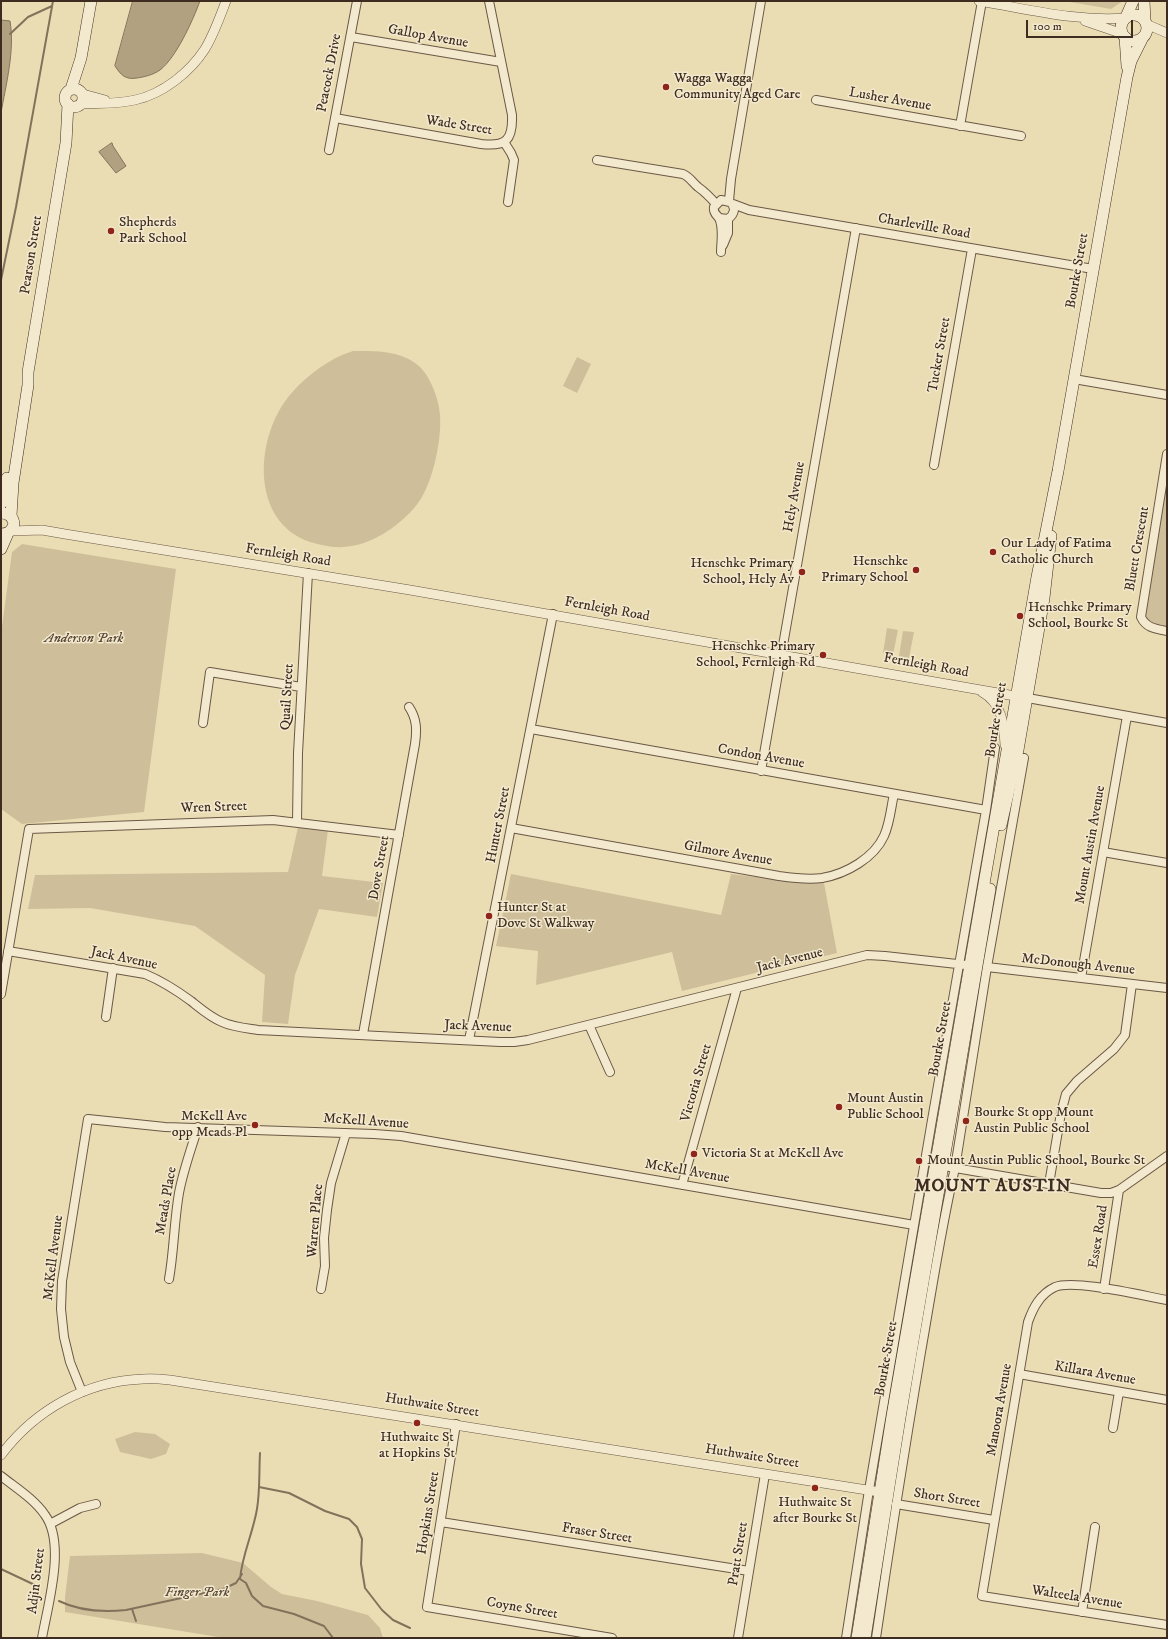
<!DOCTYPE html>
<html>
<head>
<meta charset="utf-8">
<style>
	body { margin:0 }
	#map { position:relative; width:1168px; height:1639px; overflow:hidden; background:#ebddb3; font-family:"IM FELL DW Pica",serif }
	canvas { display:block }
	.frame { position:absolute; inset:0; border:2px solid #3f2c21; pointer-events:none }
	.scale { position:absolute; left:1026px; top:20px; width:107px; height:18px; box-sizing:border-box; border:2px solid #3f2c21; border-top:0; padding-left:5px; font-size:12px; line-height:14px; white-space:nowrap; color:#3f2c21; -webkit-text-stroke:3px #f2e9ce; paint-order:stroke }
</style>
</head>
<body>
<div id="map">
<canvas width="1168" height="1639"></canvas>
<div class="frame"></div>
<div class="scale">100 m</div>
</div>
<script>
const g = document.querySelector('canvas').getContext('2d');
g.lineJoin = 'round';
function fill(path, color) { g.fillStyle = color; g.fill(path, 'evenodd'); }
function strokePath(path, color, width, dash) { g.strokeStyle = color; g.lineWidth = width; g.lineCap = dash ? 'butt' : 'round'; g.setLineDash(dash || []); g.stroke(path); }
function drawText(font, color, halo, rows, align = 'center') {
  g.font = font + ' "IM FELL DW Pica",serif'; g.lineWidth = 3; g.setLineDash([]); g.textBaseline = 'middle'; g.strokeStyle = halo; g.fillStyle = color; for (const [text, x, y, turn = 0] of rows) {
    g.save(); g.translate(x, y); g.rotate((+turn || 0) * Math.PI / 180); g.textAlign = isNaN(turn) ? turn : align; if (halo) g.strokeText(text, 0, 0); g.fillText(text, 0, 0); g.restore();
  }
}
const green = new Path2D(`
	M1064,1h59l-12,8z
	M353,351c23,0 47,-1 66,15 12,11 20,34 21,49 2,26 -8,73 -25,92 -17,20 -45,39 -72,40 -11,1 -22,-2 -33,-5 -59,-20 -55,-100 -24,-142 16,-21 41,-41 67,-49z
	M577,357l14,7 -14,29 -14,-7z
	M1167,454v177l-18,-4 -8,-18z
	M22,544l154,25 -32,243 -122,12 -21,-15v-175l11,-82z
	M887,628l11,2 -5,25 -10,-2z
	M903,631l11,1 -5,26 -10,-2z
	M298,827l30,3 -6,46 61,7 -6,34 -58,-8 -24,66 -7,49 -26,-2 3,-47 -70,-49 -105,-18 -62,1 7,-34 253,-3z
	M511,874l210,41 10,-41 61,7 32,2 13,70 -155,38 -10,-39 -136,33 2,-34 -42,-5z
	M135,1432l20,2 15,10 -4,10 -15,5 -31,-7 -5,-13z
	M202,1553l41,10 28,24 11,7 35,7 51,14 12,13 3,10h-159l-159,-26v-15l5,-41z`);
const water = new Path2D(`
	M133,1h67c-7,19 -24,57 -40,69 -7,5 -16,7 -23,8 -12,2 -16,-3 -22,-12z
	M1,20l9,1c5,30 -4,63 -9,92z
	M112,143l1,3 13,20 -10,7 -17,-21z`);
const stream = new Path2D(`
	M10,34l18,-17 24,-11
	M1,280l15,-73 37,-206
	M260,1453c-1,19 0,38 -3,56 -4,24 -15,46 -17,70l6,4 6,13 11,10 31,8 30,12 9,12
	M259,1487l30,6 36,18 24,8 8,8 5,12 -1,25 4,24 17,22 11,10 17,8
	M1,1569l36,17
	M59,1601c20,10 46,11 67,9l97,-21 13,-6 6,-9
	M132,1609l4,12`);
const minor = new Path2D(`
	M351,37l150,25
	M816,100l205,36
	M335,118l146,26c25,3 32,-4 31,-29l-23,-114
	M960,126l22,-125
	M504,142l7,11 3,7 -6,42
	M329,150l28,-149
	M597,160l86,14c7,3 10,9 15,13 7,5 12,10 18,17
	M729,201l2,-22 30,-178
	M733,204l16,6 344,59
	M719,218l9,1c7,-5 8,-12 2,-17l-9,-2 -7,7c-1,6 2,7 5,11 5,10 2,24 2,34
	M723,245l5,-12v-14
	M1074,379l93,16
	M1167,454l-26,163c5,11 15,12 26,14
	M934,465l38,-216
	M1022,697l145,26
	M203,723l7,-51 91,15
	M531,729l455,81
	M761,771l95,-543
	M297,822l1,-69 10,-180
	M511,828l268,48c14,2 29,4 43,2 24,-4 52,-20 62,-42 6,-13 7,-29 10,-42
	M1103,852l64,11
	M8,951l137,23c17,7 31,16 46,27 10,8 19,16 31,21 11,5 23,6 36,8l242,12h14l14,-2 339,-85 18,1 90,10
	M987,967l180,21
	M1081,978l46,-262
	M1,994l28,-165 244,-9 126,15
	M106,1017l7,-49
	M589,1025l21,47
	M363,1034l52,-290c2,-14 2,-25 -6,-37
	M469,1040l84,-426
	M938,1165l163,28h10l8,-3 48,-34
	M1049,1184l12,-71 5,-19 11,-13 37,-32 11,-14 7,-51
	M682,1185l55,-197
	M169,1279c5,-28 5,-57 10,-86 4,-22 12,-44 19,-66
	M321,1289l4,-23 -1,-28 3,-28 4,-27 15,-50
	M1104,1289l15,-99
	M1167,1300c-23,-4 -93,-21 -112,-13 -15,7 -22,21 -27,35l-46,274 185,29
	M1019,1374l148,26
	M82,1392l-12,-30 -6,-25 -3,-28 1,-28 26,-162 77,8 209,7 27,2 513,89
	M456,1424l-29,183 185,31
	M1113,1428l6,-36
	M1,1476c15,12 33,23 44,39 21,29 3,89 -3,123
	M896,1504l98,16
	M441,1522l308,49
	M50,1524l30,-16 16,-4
	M1082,1612l13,-85
	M738,1638l27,-164
	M846,1638l23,-148 63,-370 54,-310 9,-62
	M876,1638c14,-96 29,-191 45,-286 11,-62 20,-124 34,-184l32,-201 37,-209`);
const tertiary = new Path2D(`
	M979,1c49,8 97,21 147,17
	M1085,21l38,13
	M1146,24l21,9
	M83,94l22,6
	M81,104c18,-1 37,0 54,-4 28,-6 55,-28 70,-51 9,-15 15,-32 21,-48
	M11,531l31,-1 23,4 345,56 605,106
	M982,692c20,11 22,32 23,53
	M1,1455c34,-45 85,-74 142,-76 9,-1 18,0 27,1l716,113`);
const secondary = new Path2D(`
	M1144,1l1,20
	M1121 28a13 13 0 1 1 26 0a13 13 0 1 1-26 0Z
	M1126,17l7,-16
	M1125,37l2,29
	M65 98a9 9 0 1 1 18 0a9 9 0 1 1-18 0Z
	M71,89l10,-31 10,-57
	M1,504l6,-26
	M1,513c7,0 12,3 13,11 -2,7 -6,10 -13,10
	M11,516l2,-33 15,-98v-13l38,-229 2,-39
	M1,549l7,-16
	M1001,825l17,-75 26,-152 7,-62
	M857,1638l35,-222 145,-839 21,-106 69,-394 4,-16 12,-24
	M865,1638l35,-220 90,-529`);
const markers = [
	[666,87,4,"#8f2418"],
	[111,231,4,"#8f2418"],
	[993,552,4,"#8f2418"],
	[916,570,4,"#8f2418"],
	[802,572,4,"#8f2418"],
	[1020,616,4,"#8f2418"],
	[823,655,4,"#8f2418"],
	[489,916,4,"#8f2418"],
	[839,1107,4,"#8f2418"],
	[966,1121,4,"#8f2418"],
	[255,1125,4,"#8f2418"],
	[694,1154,4,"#8f2418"],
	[919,1161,4,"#8f2418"],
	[417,1423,4,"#8f2418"],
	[815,1488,4,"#8f2418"]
];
const streetNames = [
	["Gallop Avenue",428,37,10],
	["Peacock Drive",330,73,-79],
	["Lusher Avenue",890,100,10],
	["Wade Street",459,126,9],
	["Charleville Road",924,227,10],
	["Pearson Street",32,255,-81],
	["Bourke Street",1078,271,-80],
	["Tucker Street",940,355,-80],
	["Hely Avenue",795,497,-80],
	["Bluett Crescent",1138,549,-80],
	["Fernleigh Road",288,556,9],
	["Fernleigh Road",607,610,10],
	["Fernleigh Road",926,666,10],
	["Quail Street",288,697,-87],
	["Bourke Street",997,720,-81],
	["Condon Avenue",761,757,10],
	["Wren Street",214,808,-2],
	["Hunter Street",499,825,-79],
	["Mount Austin Avenue",1091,845,-80],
	["Gilmore Avenue",728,854,10],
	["Dove Street",380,868,-80],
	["Jack Avenue",124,959,12],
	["Jack Avenue",790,961,-14],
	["McDonough Avenue",1078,965,6],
	["Jack Avenue",478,1027,2],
	["Bourke Street",941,1039,-80],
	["Victoria Street",697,1083,-74],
	["McKell Avenue",366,1122,4],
	["McKell Avenue",687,1172,10],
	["Meads Place",167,1201,-80],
	["Warren Place",316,1221,-85],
	["Essex Road",1099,1237,-81],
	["McKell Avenue",54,1258,-83],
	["Bourke Street",887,1359,-80],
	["Killara Avenue",1095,1374,10],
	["Huthwaite Street",432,1406,9],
	["Manoora Avenue",1000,1410,-80],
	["Huthwaite Street",752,1457,9],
	["Short Street",947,1499,9],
	["Hopkins Street",429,1513,-81],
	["Fraser Street",597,1534,9],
	["Pratt Street",739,1554,-81],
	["Adjin Street",37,1581,-83],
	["Walteela Avenue",1077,1598,9],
	["Coyne Street",522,1609,10]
];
const poiNames = [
	["Wagga Wagga",674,79],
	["Community Aged Care",674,95],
	["Shepherds",119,223],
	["Park School",119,239],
	["Our Lady of Fatima",1001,544],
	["Catholic Church",1001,560],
	["Henschke",908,562,"right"],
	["Primary School",908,578,"right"],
	["Henschke Primary",794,564,"right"],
	["School, Hely Av",794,580,"right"],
	["Henschke Primary",1028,608],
	["School, Bourke St",1028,624],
	["Henschke Primary",815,647,"right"],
	["School, Fernleigh Rd",815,663,"right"],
	["Hunter St at",497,908],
	["Dove St Walkway",497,924],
	["Mount Austin",847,1099],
	["Public School",847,1115],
	["Bourke St opp Mount",974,1113],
	["Austin Public School",974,1129],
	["McKell Ave",247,1117,"right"],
	["opp Meads Pl",247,1133,"right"],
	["Victoria St at McKell Ave",702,1154],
	["Mount Austin Public School, Bourke St",927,1161],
	["Huthwaite St",417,1438,"center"],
	["at Hopkins St",417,1454,"center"],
	["Huthwaite St",815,1503,"center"],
	["after Bourke St",815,1519,"center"]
];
const parkNames = [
	["Anderson Park",84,639],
	["Finger Park",197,1593]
];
const districtNames = [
	["MOUNT AUSTIN",993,1187]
];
fill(green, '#cebf9a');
fill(water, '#b1a181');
strokePath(water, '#83725b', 1);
strokePath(stream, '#83725b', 2);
strokePath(minor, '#6a5846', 10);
strokePath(tertiary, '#6a5846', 10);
strokePath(secondary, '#3f2c21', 12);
strokePath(minor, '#f2e9ce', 8);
strokePath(tertiary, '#f2e9ce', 9);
strokePath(secondary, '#f2e9ce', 11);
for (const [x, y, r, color] of markers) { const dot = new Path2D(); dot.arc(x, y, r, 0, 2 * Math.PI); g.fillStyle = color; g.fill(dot); strokePath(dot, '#f2e9ce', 1.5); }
drawText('14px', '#3f2c21', '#f2e9ce', streetNames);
drawText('14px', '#3f2c21', '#f2e9ce', poiNames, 'left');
drawText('italic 14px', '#5c4939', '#f2e9ce', parkNames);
g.letterSpacing = '1px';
drawText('bold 18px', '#3f2c21', '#f2e9ce', districtNames);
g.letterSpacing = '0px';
</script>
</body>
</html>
